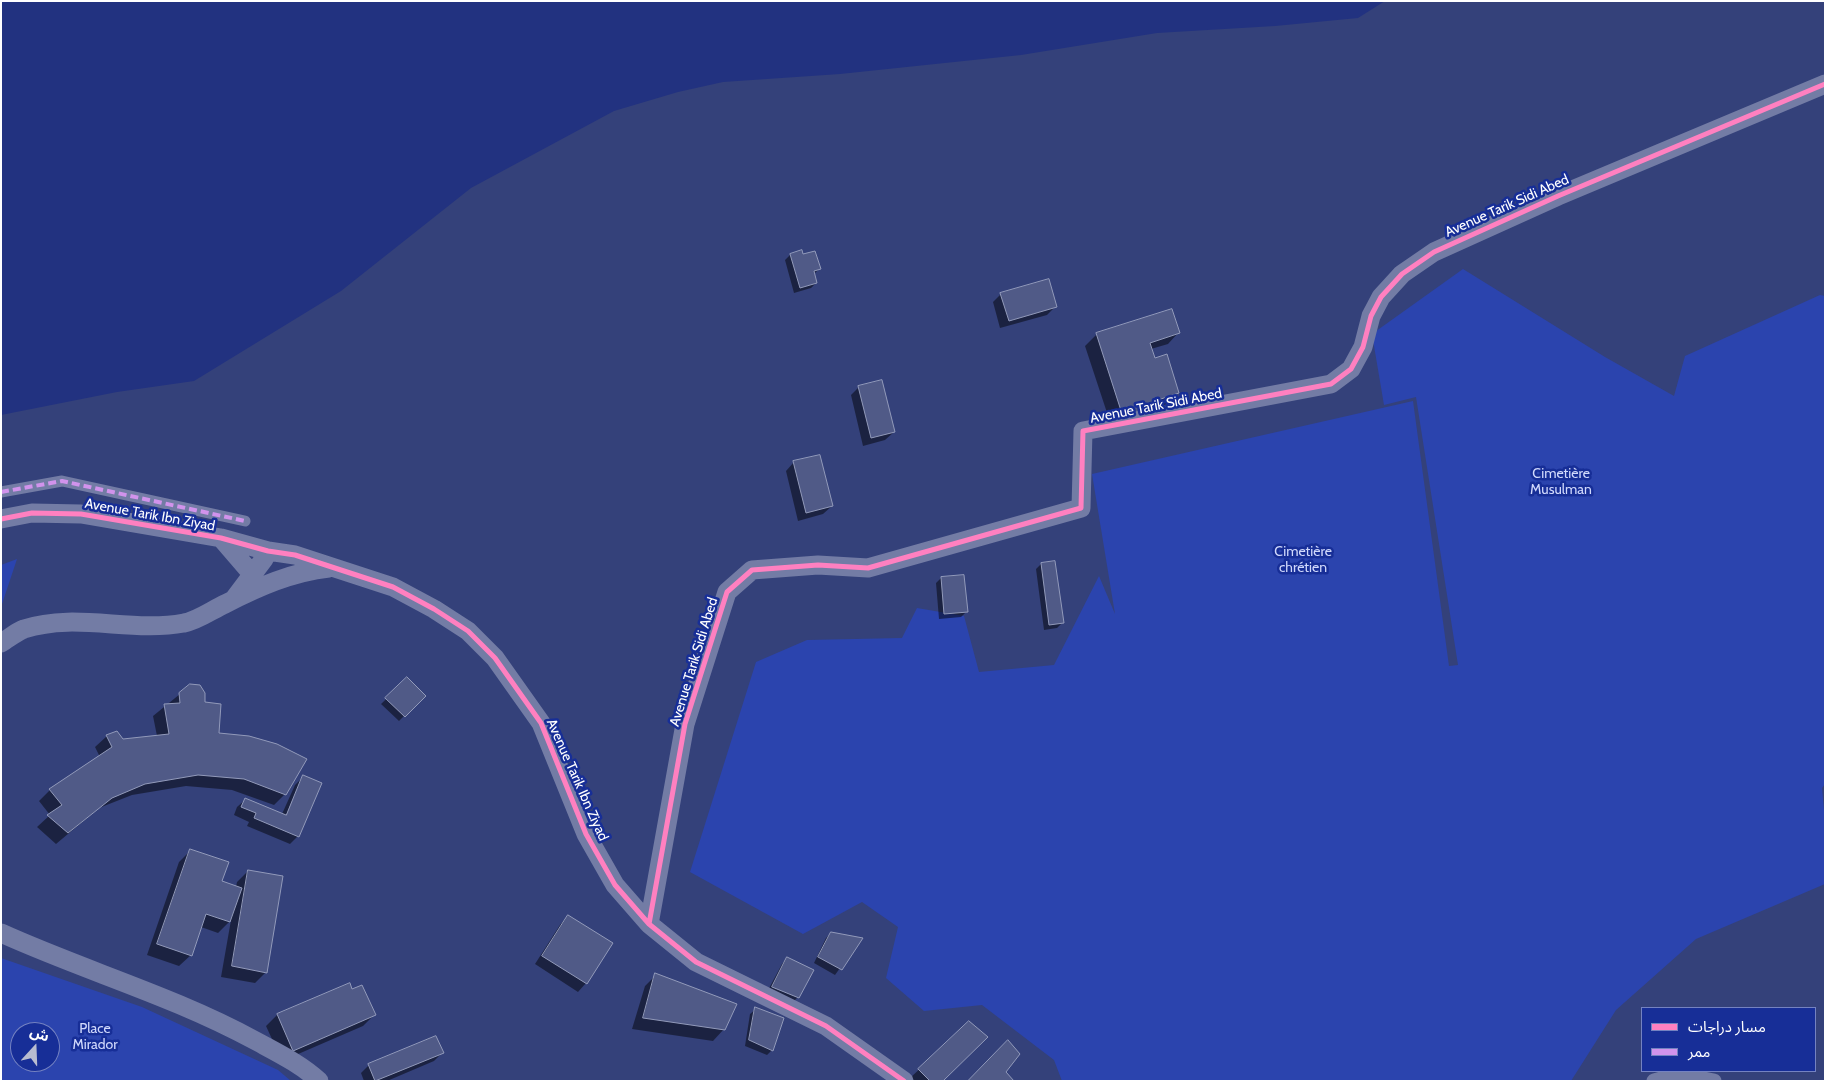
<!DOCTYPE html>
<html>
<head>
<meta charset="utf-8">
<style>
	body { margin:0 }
	#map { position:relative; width:1826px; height:1082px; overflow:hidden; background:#34417a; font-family:Cabin,"Noto Sans Arabic",sans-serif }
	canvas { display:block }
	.frame { position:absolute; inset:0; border:2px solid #fff; pointer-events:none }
	.legend { position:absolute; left:1641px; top:1007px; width:175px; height:65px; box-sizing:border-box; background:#172e97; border:1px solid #7482c1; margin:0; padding:6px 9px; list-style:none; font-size:15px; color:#fff }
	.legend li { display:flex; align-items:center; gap:10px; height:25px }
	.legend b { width:25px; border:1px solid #7482c1 }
	.north { position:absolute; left:10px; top:1022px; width:50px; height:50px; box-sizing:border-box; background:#172e97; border:1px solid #7482c1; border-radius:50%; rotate:20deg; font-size:14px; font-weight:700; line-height:20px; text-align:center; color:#fff }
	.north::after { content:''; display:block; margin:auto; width:18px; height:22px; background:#b8bcd0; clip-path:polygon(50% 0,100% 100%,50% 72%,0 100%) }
</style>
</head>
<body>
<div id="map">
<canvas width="1826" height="1082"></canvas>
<div class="frame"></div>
<ul class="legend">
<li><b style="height:6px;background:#ff80c0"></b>مسار دراجات</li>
<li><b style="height:6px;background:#d193ec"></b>ممر</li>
</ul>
<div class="north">ش</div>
</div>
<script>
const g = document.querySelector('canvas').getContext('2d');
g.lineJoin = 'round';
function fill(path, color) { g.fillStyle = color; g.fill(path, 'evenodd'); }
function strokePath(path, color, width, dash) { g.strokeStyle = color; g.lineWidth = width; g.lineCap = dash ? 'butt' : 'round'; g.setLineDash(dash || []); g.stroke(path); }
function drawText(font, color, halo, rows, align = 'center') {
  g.font = font + ' Cabin,sans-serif'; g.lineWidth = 5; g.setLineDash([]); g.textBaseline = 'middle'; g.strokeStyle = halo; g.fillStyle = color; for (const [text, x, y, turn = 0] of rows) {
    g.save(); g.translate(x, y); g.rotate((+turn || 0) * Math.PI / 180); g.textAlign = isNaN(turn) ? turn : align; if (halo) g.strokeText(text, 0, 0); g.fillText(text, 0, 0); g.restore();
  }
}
const green = new Path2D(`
	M1463,269l142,88 69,39 11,-40 135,-61 5,1v488l-3,4 3,33v63l-129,55 -80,71 -45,71h-509l-8,-21 -72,-55 -58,6 -38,-33 12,-51 -36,-25 -59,32 -113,-62 66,-210 51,-22 95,-2 15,-30 47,8 15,56 75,-7 45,-89 16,38 -23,-140 321,-73 36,265 9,-1 -42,-268 -32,8 -12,-71z
	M17,559l-16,48v-42z
	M1,958l141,49 136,63 13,11h-290zM20,1032h30v30h-30z`);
const water = new Path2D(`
	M1,1h1384l-27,17 -83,8 -118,7 -136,22 -181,19 -117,8 -45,10 -64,19 -143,77 -130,103 -147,90 -77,11 -116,23z`);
const shadow = new Path2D(`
	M801,252l1,4 17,13 -6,6 3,8 -5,5 -17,5 -9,-33 5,-5z
	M1001,294l54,13 -8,8 -47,13 -7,-26z
	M1179,332l-11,12 -17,5 3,10 24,33 -11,12 -11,3 -43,24 -28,-85 12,-12z
	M859,387l35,45 -9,8 -22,6 -12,-51z
	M794,462l38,44 -9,8 -25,7 -12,-50z
	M1041,564l21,59 -5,5 -13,2 -8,-61z
	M941,578l25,34 -5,5 -22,2 -3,-36z
	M407,679l17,17 -25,25 -18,-17z
	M180,694l24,9 14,31 67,60 -11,11 -42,-15 -46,-4 -54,9 -33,13 -43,36 -19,-17 13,-12 -11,-14 11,-11 50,-33 -5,-10 12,-11 9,-4 6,9 35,-5 -4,-20z
	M303,777l-5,59 -8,8 -43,-18 2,-4 -15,-7 3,-8 9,-8 36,15 13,-29z
	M190,851l30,31 16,5 1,-5 11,-11 18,101 -11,11 -34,-6 10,-57 -13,13 -17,-6 -10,28 -12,11 -32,-11 32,-93z
	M568,916l43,28 -25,39 -8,9 -43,-28 25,-39z
	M831,933l30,6 -26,36 -21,-12 12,-25z
	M787,958l11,39 -6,6 -25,-11 15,-28z
	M656,975l68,54 -11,12 -81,-12 13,-43z
	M349,984l3,7 22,24 -11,11 -81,35 -16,-35 11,-11z
	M756,1009l16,41 -5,5 -22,-9 5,-32z
	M969,1023l-28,58h-28l-3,-3z
	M442,1053l-8,8 -47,20h-23l-3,-8 8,-8z`);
const building = new Path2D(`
	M802,250l1,4 12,-3 6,18 -7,2 3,12 -17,5 -10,-34z
	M1049,279l8,28 -48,14 -9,-28z
	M1172,309l8,24 -30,10 5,15 12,-4 12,39 -24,8 3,9 -34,10 -28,-87z
	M882,380l13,52 -24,6 -13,-52z
	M820,455l13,51 -27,7 -13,-52z
	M1055,561l9,62 -15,2 -8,-62z
	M964,575l4,37 -24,2 -3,-37z
	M407,677l19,19 -21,21 -20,-19z
	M190,684l10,1 5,8v9l16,2 -2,29 30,3 28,8 30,15 -21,36 -42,-16 -46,-4 -53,9 -33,14 -44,35 -21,-18 15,-10 -13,-16 63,-42 -6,-12 11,-4 6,8 46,-5 -5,-30 16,-1 -1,-10z
	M303,775l19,8 -23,54 -45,-19 2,-5 -15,-6 4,-9 41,17z
	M190,849l39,13 -7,19 20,7 -12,34 -24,-8 -14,42 -35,-12z
	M248,870l35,6 -16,97 -35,-7z
	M568,915l45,28 -26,41 -45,-28z
	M831,932l32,6 -21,32 -24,-13z
	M787,957l27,13 -15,28 -27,-11z
	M655,973l82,31 -12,26 -82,-12z
	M350,983l2,6 10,-4 14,30 -83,36 -16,-37z
	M755,1007l29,11 -11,33 -24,-11z
	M969,1021l19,16 -45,44h-13l-12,-12z
	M436,1036l8,17 -69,28 -7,-17z
	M1008,1040l12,14 -14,18 8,9h-46z`);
const pedestrian = new Path2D(`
	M1,492l61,-11 183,40`);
const minor = new Path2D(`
	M1654,1081l25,-7 35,7`);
const tertiary = new Path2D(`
	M1,519l31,-6 49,1 140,24 47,13 27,4 98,32 41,22 34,22 27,27 46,65 45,111 29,51 34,39 47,38 130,64 78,55
	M221,538l31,36
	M234,599l30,-40 4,-8
	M1,643c7,-4 15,-11 23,-14 52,-17 107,4 160,-6 13,-2 28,-13 41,-19 33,-17 67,-32 104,-36
	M649,924l36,-200 42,-132 25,-22 66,-5 50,3 213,-60 2,-77 248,-47 20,-15 12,-22 8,-31 10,-19 21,-23 32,-22 124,-56 267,-112
	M1,933c84,38 172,63 253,107 22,12 47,24 65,41`);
const quiet = new Path2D(`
	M1,492l61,-11 183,40`);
const cycleway = new Path2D(`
	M1,519l31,-6 49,1 140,24 47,13 27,4 98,32 41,22 34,22 27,27 46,65 45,111 29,51 34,39 47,38 130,64 78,55
	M649,924l36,-200 42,-132 25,-22 66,-5 50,3 213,-60 2,-77 248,-47 20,-15 12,-22 8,-31 10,-19 21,-23 32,-22 124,-56 267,-112`);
const streetNames = [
	["Avenue Tarik Sidi Abed",1507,206,-24],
	["Avenue Tarik Sidi Abed",1156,406,-11],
	["Avenue Tarik Ibn Ziyad",150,515,10],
	["Avenue Tarik Sidi Abed",694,662,-73],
	["Avenue Tarik Ibn Ziyad",577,780,66]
];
const parkNames = [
	["Cimetière",1561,474],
	["Musulman",1561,490],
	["Cimetière",1303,552],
	["chrétien",1303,568],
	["Place",95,1029],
	["Mirador",95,1045]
];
fill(green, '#2b44ae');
fill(water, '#223280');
fill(shadow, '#0007');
fill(building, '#505a87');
strokePath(building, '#929aba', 1);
strokePath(pedestrian, '#737ca5', 11);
strokePath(minor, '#737ca5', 15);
strokePath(tertiary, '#737ca5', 19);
strokePath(quiet, '#d193ec', 4, [8, 4]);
strokePath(cycleway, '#ff80c0', 5);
drawText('14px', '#fff', '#172e97', streetNames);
drawText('14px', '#d1d9fc', '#172e97', parkNames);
</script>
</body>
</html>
